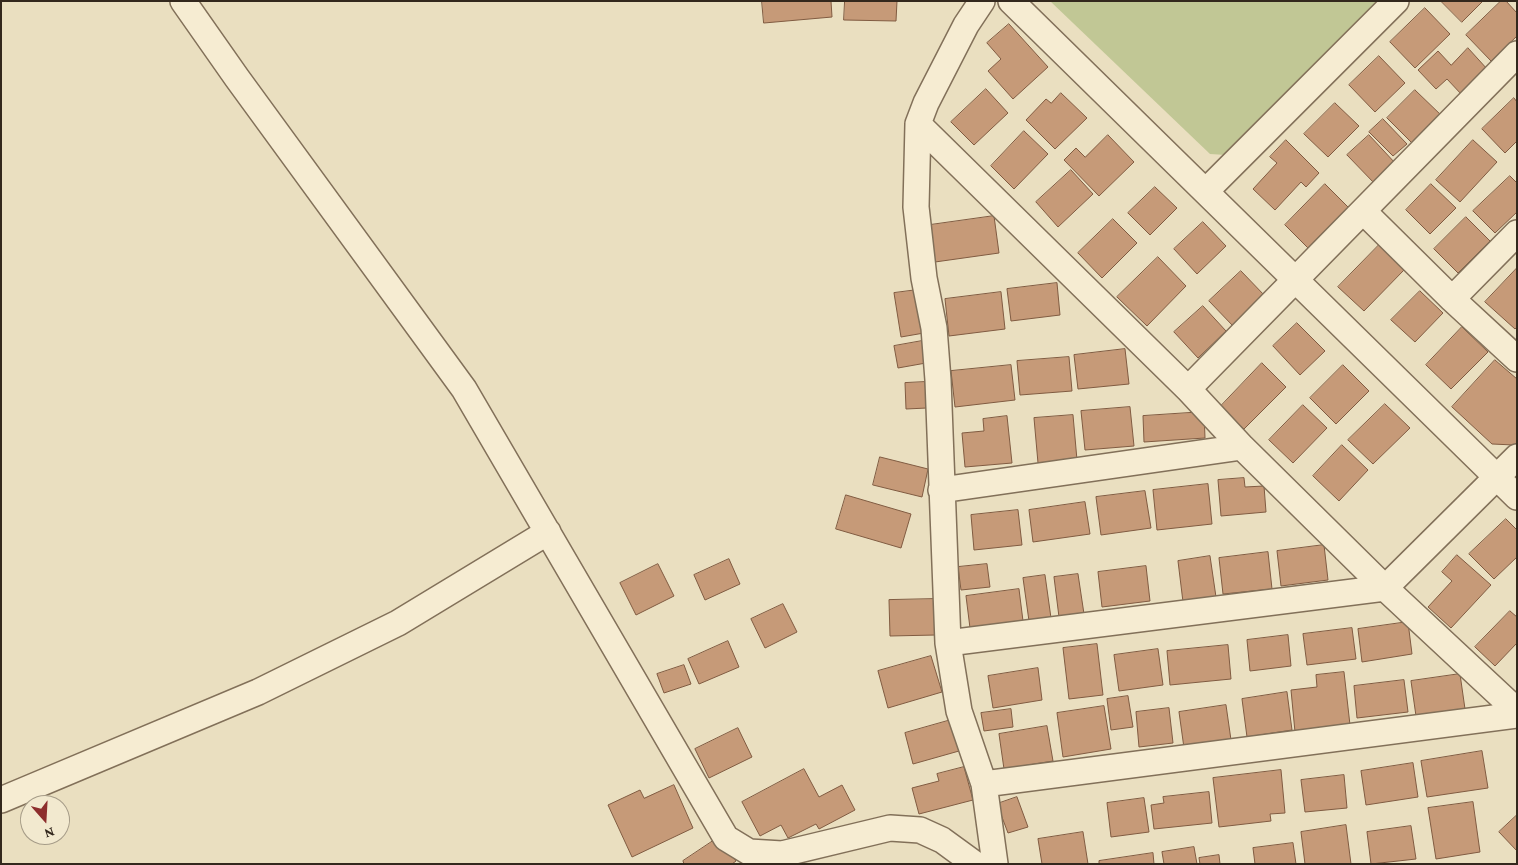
<!DOCTYPE html>
<html>
<head>
<meta charset="utf-8">
<style>
	body { margin:0 }
	#map { position:relative; width:1518px; height:865px; overflow:hidden; background:#eadfc0; font-family:"Crimson Pro",serif }
	canvas { display:block }
	.frame { position:absolute; inset:0; border:2px solid #33281d; pointer-events:none }
	.north { position:absolute; left:20px; top:795px; width:50px; height:50px; box-sizing:border-box; background:#f2e9cf; border:1px solid #a69c88; border-radius:50%; rotate:161deg; font-size:14px; font-weight:700; line-height:20px; text-align:center; color:#33281d }
	.north::after { content:''; display:block; margin:auto; width:18px; height:22px; background:#8d2e2d; clip-path:polygon(50% 0,100% 100%,50% 72%,0 100%) }
</style>
</head>
<body>
<div id="map">
<canvas width="1518" height="865"></canvas>
<div class="frame"></div>
<div class="north">N</div>
</div>
<script>
const g = document.querySelector('canvas').getContext('2d');
g.lineJoin = 'round';
function fill(path, color) { g.fillStyle = color; g.fill(path, 'evenodd'); }
function strokePath(path, color, width, dash) { g.strokeStyle = color; g.lineWidth = width; g.lineCap = dash ? 'butt' : 'round'; g.setLineDash(dash || []); g.stroke(path); }
const green = new Path2D(`
	M1050,1h328l-152,154 -16,-1z`);
const building = new Path2D(`
	M762,1h69l1,16 -68,6z
	M845,1h52l-1,20 -52,-1z
	M1441,1h42l-21,21z
	M1501,1h5l11,12v23l-26,25 -25,-26z
	M1425,8l25,26 -35,34 -25,-26z
	M1009,24l39,43 -35,32 -25,-28 13,-12 -14,-16z
	M1468,48l20,22 -26,25 -15,-16 -11,10 -18,-19 20,-19 13,14z
	M1379,56l26,27 -30,29 -26,-27z
	M986,89l22,24 -34,32 -23,-23z
	M1415,90l27,26 -29,28 -26,-26z
	M1061,93l26,25 -32,31 -29,-29 20,-21 5,4z
	M1514,98l3,4v39l-12,12 -23,-24z
	M1335,103l24,23 -31,31 -24,-23z
	M1383,119l24,25 -14,12 -24,-24z
	M1024,131l24,23 -34,35 -23,-23z
	M1108,135l26,27 -35,34 -35,-36 12,-12 9,9z
	M1369,135l27,29 -21,20 -28,-29z
	M1286,140l33,33 -13,14 -5,-5 -26,28 -22,-21 24,-26 -7,-6z
	M1473,140l24,22 -37,40 -24,-22z
	M1071,170l22,24 -35,33 -22,-25z
	M1510,176l7,7v29l-22,21 -22,-22z
	M1325,184l23,23 -40,41 -23,-23z
	M1431,184l25,24 -26,26 -24,-24z
	M1155,187l22,21 -27,27 -22,-22z
	M994,216l5,37 -64,9 -5,-37z
	M1466,217l24,24 -32,32 -24,-24z
	M1113,219l24,24 -35,35 -24,-25z
	M1203,222l23,24 -29,28 -23,-25z
	M1379,245l25,25 -40,41 -26,-24z
	M1158,257l28,29 -39,40 -30,-29z
	M1517,268v59l-2,2 -30,-27z
	M1241,271l24,25 -32,30 -24,-25z
	M1057,283l3,32 -49,6 -4,-32z
	M917,290l7,43 -23,4 -7,-44z
	M1420,291l23,22 -28,29 -24,-22z
	M1001,292l4,37 -56,7 -4,-37z
	M1203,306l23,25 -28,27 -24,-26z
	M1297,323l28,28 -25,24 -27,-29z
	M1462,327l26,25 -37,37 -25,-24z
	M922,341l4,22 -28,5 -4,-22z
	M1125,349l4,35 -51,5 -4,-34z
	M1069,357l3,34 -52,4 -3,-34z
	M1495,360l22,19v63l-3,3 -22,-1 -40,-37z
	M1262,363l24,24 -42,42 -23,-23z
	M1011,365l4,35 -60,7 -4,-36z
	M1343,365l26,26 -33,33 -26,-26z
	M925,382l2,26 -21,1 -1,-26z
	M1385,404l25,24 -37,36 -25,-24z
	M1303,405l24,23 -34,35 -24,-23z
	M1130,407l4,39 -49,4 -4,-39z
	M1204,412l1,26 -61,4 -1,-26z
	M1073,415l4,45 -39,3 -4,-45z
	M1007,416l5,47 -47,4 -3,-34 22,-2 -1,-12z
	M1342,445l26,25 -29,31 -26,-25z
	M880,457l48,12 -6,28 -49,-12z
	M1244,478l1,9 19,-1 2,26 -45,4 -3,-36z
	M1208,484l4,40 -55,6 -4,-40z
	M1145,491l6,37 -50,7 -5,-38z
	M846,495l65,19 -10,34 -65,-19z
	M1085,502l5,32 -57,8 -4,-32z
	M1018,510l4,35 -48,5 -3,-35z
	M1506,519l11,11v27l-23,22 -25,-25z
	M1324,545l4,35 -47,6 -4,-35z
	M1268,552l4,37 -49,5 -4,-36z
	M1457,555l34,30 -40,43 -23,-21 24,-26 -10,-9z
	M1210,556l6,41 -33,5 -5,-41z
	M729,559l11,25 -35,16 -11,-25z
	M658,564l16,32 -38,19 -16,-32z
	M987,564l3,23 -29,3 -3,-23z
	M1146,566l4,35 -48,6 -4,-35z
	M1078,574l6,40 -25,3 -5,-40z
	M1045,575l6,43 -22,3 -6,-43z
	M1019,589l4,32 -53,7 -4,-32z
	M935,599l1,36 -46,1 -1,-36z
	M783,604l14,28 -32,16 -14,-29z
	M1510,611l7,6v26l-22,23 -20,-19z
	M1408,622l4,32 -50,8 -4,-33z
	M1352,628l4,31 -49,6 -4,-31z
	M1288,635l3,31 -41,5 -3,-31z
	M728,641l11,26 -40,17 -11,-25z
	M1097,644l6,51 -34,4 -6,-51z
	M1228,645l3,34 -61,6 -3,-34z
	M1158,649l5,36 -44,6 -5,-36z
	M931,656l11,36 -54,16 -10,-37z
	M684,665l7,19 -27,9 -7,-19z
	M1038,668l4,32 -49,8 -5,-32z
	M1344,672l6,53 -55,7 -4,-42 26,-3 -1,-12z
	M1460,674l5,35 -49,7 -5,-35z
	M1404,680l4,32 -51,6 -3,-32z
	M1287,692l5,38 -45,7 -5,-38z
	M1128,696l5,31 -22,3 -4,-31z
	M1226,705l5,35 -47,8 -5,-36z
	M1104,706l7,43 -48,8 -6,-44z
	M1169,708l4,35 -34,4 -3,-35z
	M1011,709l2,18 -29,4 -3,-18z
	M951,720l8,31 -46,13 -8,-31z
	M1047,726l6,35 -49,8 -5,-35z
	M738,728l14,29 -43,21 -14,-29z
	M1482,751l6,37 -61,9 -6,-36z
	M1413,763l5,34 -52,8 -5,-34z
	M964,767l9,33 -54,14 -7,-26 27,-7 -2,-7z
	M804,769l15,28 23,-12 13,25 -36,19 -3,-5 -28,14 -7,-13 -21,11 -18,-34z
	M1281,770l4,43 -15,1 1,7 -52,6 -6,-49z
	M1344,775l3,33 -42,4 -4,-32z
	M674,785l19,43 -61,29 -24,-52 32,-15 4,8z
	M1209,792l3,31 -58,6 -3,-24 13,-2 -1,-6z
	M1017,797l11,30 -20,6 -11,-29z
	M1144,798l5,34 -38,5 -4,-34z
	M1473,802l7,50 -44,7 -8,-51z
	M1517,815v36l-18,-19z
	M1346,825l5,39h-46l-4,-32z
	M1411,826l5,33 -45,5 -4,-32z
	M1083,832l5,32h-46l-4,-25z
	M719,837l17,24 -4,3h-48l-1,-3z
	M1293,843l3,21h-41l-2,-16z
	M1194,847l3,17h-33l-2,-12z
	M1153,853l1,11h-55v-3z
	M1219,855l1,9h-20l-1,-6z`);
const minor = new Path2D(`
	M183,1l54,77 227,311 262,449 23,14 33,2 108,-26 30,2 22,10 33,24
	M982,1l-16,24 -40,78 -8,21 -2,83 8,71 10,50 4,52 10,263 11,68 25,73 11,80
	M1011,1l506,496
	M918,124l270,265 54,58 143,141 132,123
	M1206,191l190,-190
	M1363,211l89,88 65,60
	M1452,299l65,-66
	M1188,389l329,-335
	M941,490l301,-43
	M948,643l437,-55 132,-131
	M984,784l533,-69
	M1,800l257,-108 140,-69 150,-91`);
fill(green, '#c1c795');
fill(building, '#c69a78');
strokePath(building, '#805b41', 1);
strokePath(minor, '#827059', 28);
strokePath(minor, '#f6ecd2', 25);
</script>
</body>
</html>
